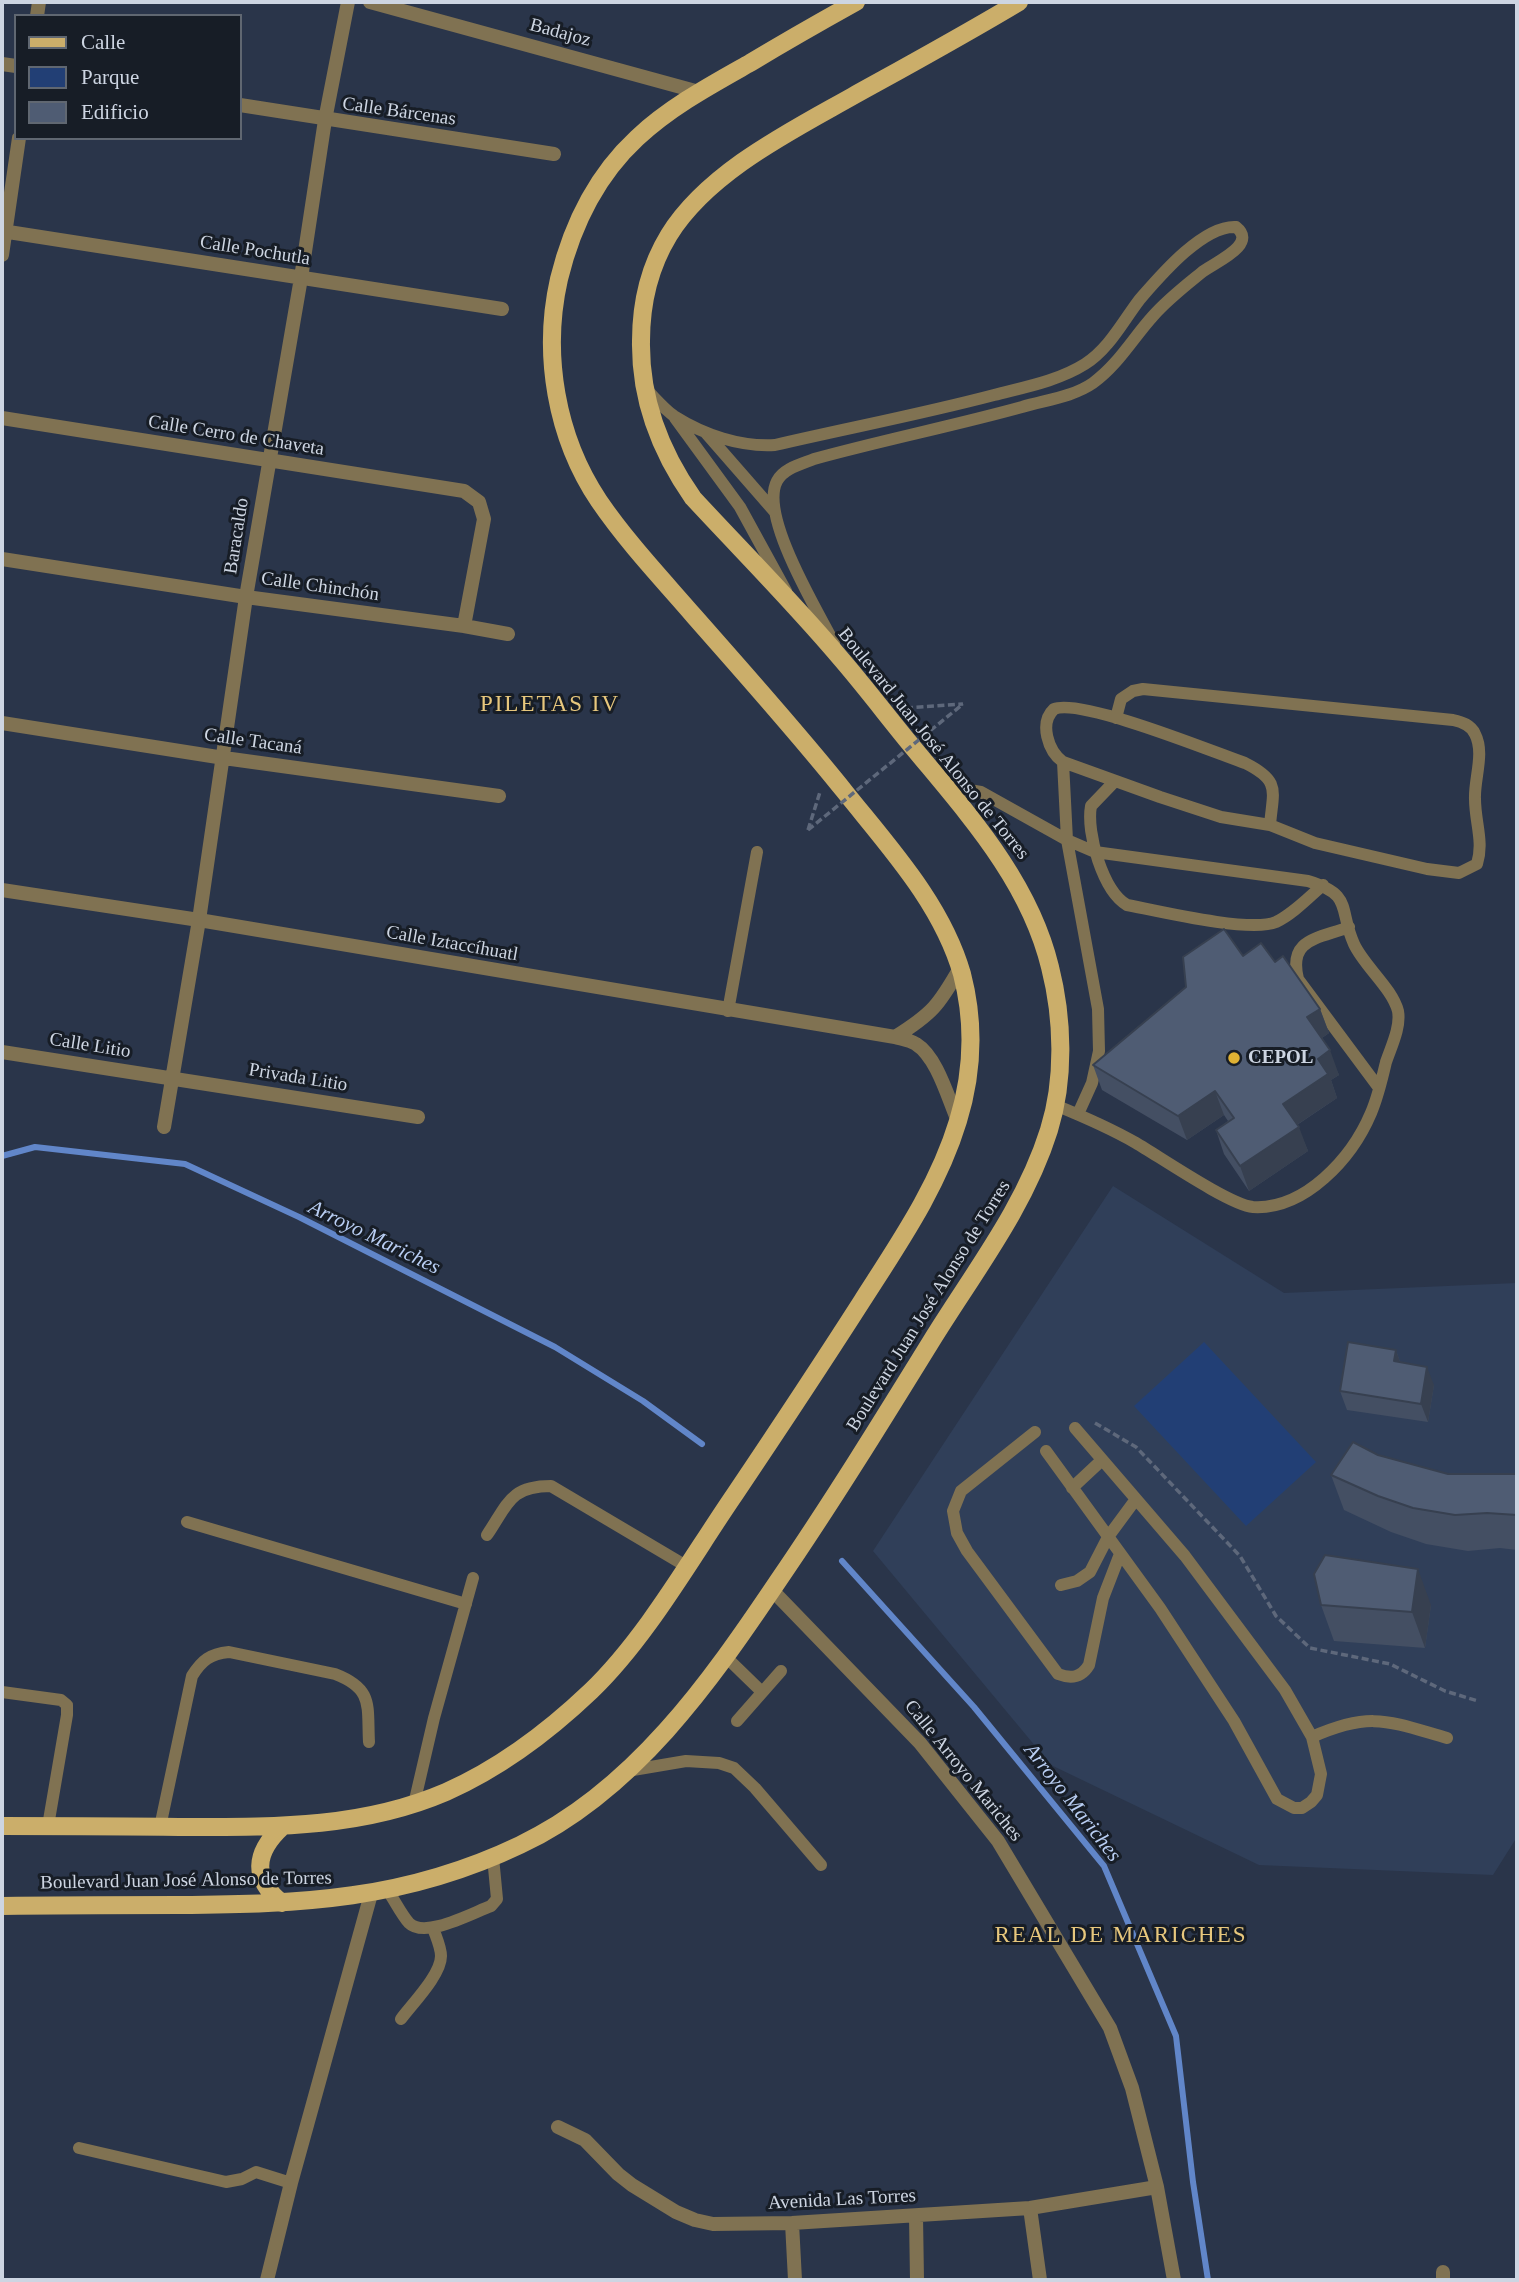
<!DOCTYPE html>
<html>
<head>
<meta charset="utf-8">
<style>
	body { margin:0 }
	#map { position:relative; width:1519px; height:2282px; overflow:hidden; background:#2a354a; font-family:"Times New Roman",serif }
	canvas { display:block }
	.frame { position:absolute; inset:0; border:4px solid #cdd5e2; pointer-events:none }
	.legend { position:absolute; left:14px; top:14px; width:228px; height:126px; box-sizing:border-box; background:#171d26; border:2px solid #606771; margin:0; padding:9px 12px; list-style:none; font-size:21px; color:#cdd5e2 }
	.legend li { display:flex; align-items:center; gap:14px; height:35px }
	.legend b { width:35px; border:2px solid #606771 }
</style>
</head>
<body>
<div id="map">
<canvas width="1519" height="2282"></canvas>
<div class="frame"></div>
<ul class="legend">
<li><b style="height:9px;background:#cbae6a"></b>Calle</li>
<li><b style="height:19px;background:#223f75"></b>Parque</li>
<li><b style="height:19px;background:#4f5c73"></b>Edificio</li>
</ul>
</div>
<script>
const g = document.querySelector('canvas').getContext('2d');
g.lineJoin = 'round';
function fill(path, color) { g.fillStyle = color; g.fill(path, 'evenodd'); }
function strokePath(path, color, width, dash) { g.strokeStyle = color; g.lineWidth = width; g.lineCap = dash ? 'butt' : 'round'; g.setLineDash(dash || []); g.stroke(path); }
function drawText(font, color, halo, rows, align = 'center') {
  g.font = font + ' "Times New Roman",serif'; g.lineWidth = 6; g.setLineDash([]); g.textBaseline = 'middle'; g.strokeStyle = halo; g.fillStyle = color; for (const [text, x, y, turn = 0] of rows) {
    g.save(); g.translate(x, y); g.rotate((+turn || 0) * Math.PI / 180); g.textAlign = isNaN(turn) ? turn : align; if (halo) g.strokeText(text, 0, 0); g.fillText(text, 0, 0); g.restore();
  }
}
const built = new Path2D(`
	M1113,1186l171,107 233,-10v554l-24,38 -234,-10 -208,-100 -178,-214z`);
const green = new Path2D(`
	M1204,1342l112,120 -70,64 -112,-120z`);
const stream = new Path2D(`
	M2,1156l33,-9 150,17 114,53 256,130 88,54 59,43
	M842,1561l132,146 130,159 72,170 17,146 15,98`);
const path = new Path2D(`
	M906,708l57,-4
	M808,830l12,-38
	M1095,1423l41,24 104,109 36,60 34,32 80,16 55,27 33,10`);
const service = new Path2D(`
	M646,389c9,9 18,20 28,27 30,19 66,31 101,29 73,-17 147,-31 219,-50 31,-8 64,-14 91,-31 24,-15 38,-43 55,-65 20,-23 63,-74 96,-72 23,18 -23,36 -35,46 -16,13 -34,27 -48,43 -20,22 -35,49 -60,67 -20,14 -48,17 -71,24 -69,19 -139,33 -208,52 -12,5 -30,9 -37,22 -18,34 40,129 57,162
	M675,418l65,89 46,84
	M706,433l69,79
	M1116,718l5,-19 12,-8 10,-2 310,31c9,2 18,5 22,14 10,19 -1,45 0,65 0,23 9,43 2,65l-18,9 -32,-4 -112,-26 -45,-18 -49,-8 -61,-20 -97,-35c-15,-11 -24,-39 -9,-53 27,-11 157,42 191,54 36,18 28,27 25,62
	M1063,762l4,78 31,169 1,42 -7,32 -14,31
	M1115,781l-24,25c-5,27 12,85 36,99 31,6 123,28 149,17 17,-8 33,-25 47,-37
	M945,786l36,6 86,48 28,12 213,29c46,14 30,28 46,63 10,22 38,44 44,67 3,16 -7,36 -12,51 -4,17 -8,35 -15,51 -19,45 -66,97 -118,94 -23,-2 -93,-50 -117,-64 -26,-15 -54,-27 -81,-38
	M1349,927c-31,12 -61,11 -51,52l81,109
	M728,1011l29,-159
	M1035,1432l-74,59 -8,20 4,22 10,18 91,123c13,5 23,4 31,-9l14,-67 17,-44
	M1046,1451l114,157 74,113 43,78 17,9h8l9,-6 6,-7 4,-21 -9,-37 -27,-47 -100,-134 -110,-128
	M1072,1488l30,-28
	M187,1522l279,82
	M487,1535c21,-31 23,-49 64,-49l135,80
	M1061,1585l16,-4 13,-9 18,-35 28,-38
	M726,1657l36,35
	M2,1692l59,8 6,5v10l-19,111
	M737,1721l44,-50
	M1312,1737c59,-26 76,-16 135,1
	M627,1771l59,-10 33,2 15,5 21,20 66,77
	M414,1804l20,-86 39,-140
	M160,1827l32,-151c10,-16 18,-22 37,-24l106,22c39,15 32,32 34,68
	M388,1891c7,10 13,23 21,32 16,16 63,-10 82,-17l6,-7 -4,-42
	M401,2019c11,-15 40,-44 40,-63 0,-9 -5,-19 -8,-28
	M79,2148l147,34 16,-3 14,-7 35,11`);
const minor = new Path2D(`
	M370,2l329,90
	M37,16l2,-14
	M2,64l14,2
	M240,105l314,49
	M2,231l500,78
	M2,255l17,-117
	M2,418l462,73 15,11 5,17 -20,107
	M2,559l244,38 218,29 44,8
	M2,723l222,35 275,38
	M2,890l197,30 696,117c7,2 15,3 21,7 21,13 32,54 42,77
	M895,1037c37,-23 44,-32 65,-69
	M2,1052l416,65
	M164,1127l35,-207 47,-323 55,-319 24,-158 23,-118
	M772,1590l148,153 78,98 112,187 22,60 25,99 17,93
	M558,2127l27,13 33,34 14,11 44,27 19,8 18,4 79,-1 238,-15 127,-21
	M1030,2208l10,72
	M916,2216l1,64
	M792,2223l3,57
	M1443,2272v8
	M267,2280l24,-97 80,-289`);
const primary = new Path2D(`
	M2,1826c59,0 118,0 177,1 91,0 181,2 267,-35 54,-24 102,-60 145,-101 56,-54 100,-133 144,-197 43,-64 86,-129 127,-193 37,-58 76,-114 96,-180 15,-49 17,-97 4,-147 -20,-70 -73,-127 -117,-182 -48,-60 -100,-118 -151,-176 -32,-37 -67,-74 -95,-115 -43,-64 -57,-147 -40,-222 13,-53 37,-103 78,-141 33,-31 74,-53 113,-75 35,-21 70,-41 106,-61
	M282,1827c-28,26 -30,52 0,76
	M2,1906c58,-1 117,-1 176,-1 124,-1 227,-5 342,-60 114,-54 190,-163 258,-264 54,-79 104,-160 154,-241 42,-68 93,-133 117,-210 16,-51 14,-112 1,-163 -21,-87 -83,-154 -139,-222 -23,-28 -45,-57 -69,-85 -47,-56 -99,-108 -149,-162 -33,-47 -53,-98 -52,-157 0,-37 9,-75 28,-106 39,-63 122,-104 184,-139 56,-31 111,-61 166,-94`);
const pathBridge = new Path2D(`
	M808,830l155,-126`);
const wall = new Path2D(`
	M1243,956l32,6 45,47 9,24 -7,5 17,37 -8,5 6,18 -40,27 11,26 -59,40 -25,-37 -8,-24 12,-9 -4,-6 -37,25 -85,-50 -9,-25z
	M1396,1350l4,12 34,23 -6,37 -81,-12 -7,-19z
	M1378,1455l70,19h69v76l-17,-2 -32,3 -42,-7 -35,-12 -47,-22 -13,-35z
	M1321,1605h110l-6,43 -91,-7z`);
const shadedWall = new Path2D(`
	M1320,1009l9,24 -13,9 -9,-25z
	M1330,1050l9,25 -8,5 6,18 -45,30 -9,-24 35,-45z
	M1215,1091l9,24 -37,25 -9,-24z
	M1299,1127l9,24 -59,40 -9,-25z
	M1396,1350l6,18 -8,-7z
	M1427,1367l7,18 -6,37 -7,-18z
	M1418,1569l13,36 -6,43 -13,-36z`);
const building = new Path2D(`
	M1224,929l19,27 18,-13 14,19 8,-6 37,53 -13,8 23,33 -12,9 10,15 -45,30 16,23 -59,39 -24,-36 18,-12 -19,-27 -37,25 -85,-51 93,-78 -3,-30z
	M1348,1342l48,8 -2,11 33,6 -6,37 -81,-13z
	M1353,1442l25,13 70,19h69v41l-30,-2 -32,2 -42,-7 -35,-12 -47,-21z
	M1325,1555l93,14 -6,43 -91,-7 -7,-31z`);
const markers = [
	[1234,1058,7,"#dfb133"]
];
const streetNames = [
	["Badajoz",560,33,15],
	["Calle Bárcenas",399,112,8],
	["Calle Pochutla",255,251,9],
	["Calle Cerro de Chaveta",236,436,9],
	["Baracaldo",237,536,-81],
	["Calle Chinchón",320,587,8],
	["Calle Tacaná",253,742,8],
	["Boulevard Juan José Alonso de Torres",933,744,51],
	["Calle Iztaccíhuatl",452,944,10],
	["Calle Litio",90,1046,9],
	["Privada Litio",298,1078,9],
	["Boulevard Juan José Alonso de Torres",929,1306,-58],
	["Calle Arroyo Mariches",963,1771,51],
	["Boulevard Juan José Alonso de Torres",186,1881,-1],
	["Avenida Las Torres",842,2200,-3]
];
const poiNames = [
	["CEPOL",1248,1058]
];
const waterNames = [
	["Arroyo Mariches",374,1238,26],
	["Arroyo Mariches",1072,1803,52]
];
const quarterNames = [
	["PILETAS IV",550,705],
	["REAL DE MARICHES",1121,1936]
];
fill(built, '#303f59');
fill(green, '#223f75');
strokePath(stream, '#6186c9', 6);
strokePath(path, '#5e687b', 3.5, [7, 3.5]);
strokePath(service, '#807252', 12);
strokePath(minor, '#807252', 14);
strokePath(primary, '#cbae6a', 18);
strokePath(pathBridge, '#5e687b', 3.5, [7, 3.5]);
fill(wall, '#444f63');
fill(shadedWall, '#374050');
fill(building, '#4f5c73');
strokePath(building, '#374050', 2);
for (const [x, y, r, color] of markers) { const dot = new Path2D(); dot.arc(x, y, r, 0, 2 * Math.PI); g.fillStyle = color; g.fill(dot); strokePath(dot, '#171d26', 2.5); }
drawText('19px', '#cdd5e2', '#171d26', streetNames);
drawText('bold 19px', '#cdd5e2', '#171d26', poiNames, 'left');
drawText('italic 21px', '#b9cef3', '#171d26', waterNames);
g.letterSpacing = '2px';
drawText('23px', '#e7c77d', '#171d26', quarterNames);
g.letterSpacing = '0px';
</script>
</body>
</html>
